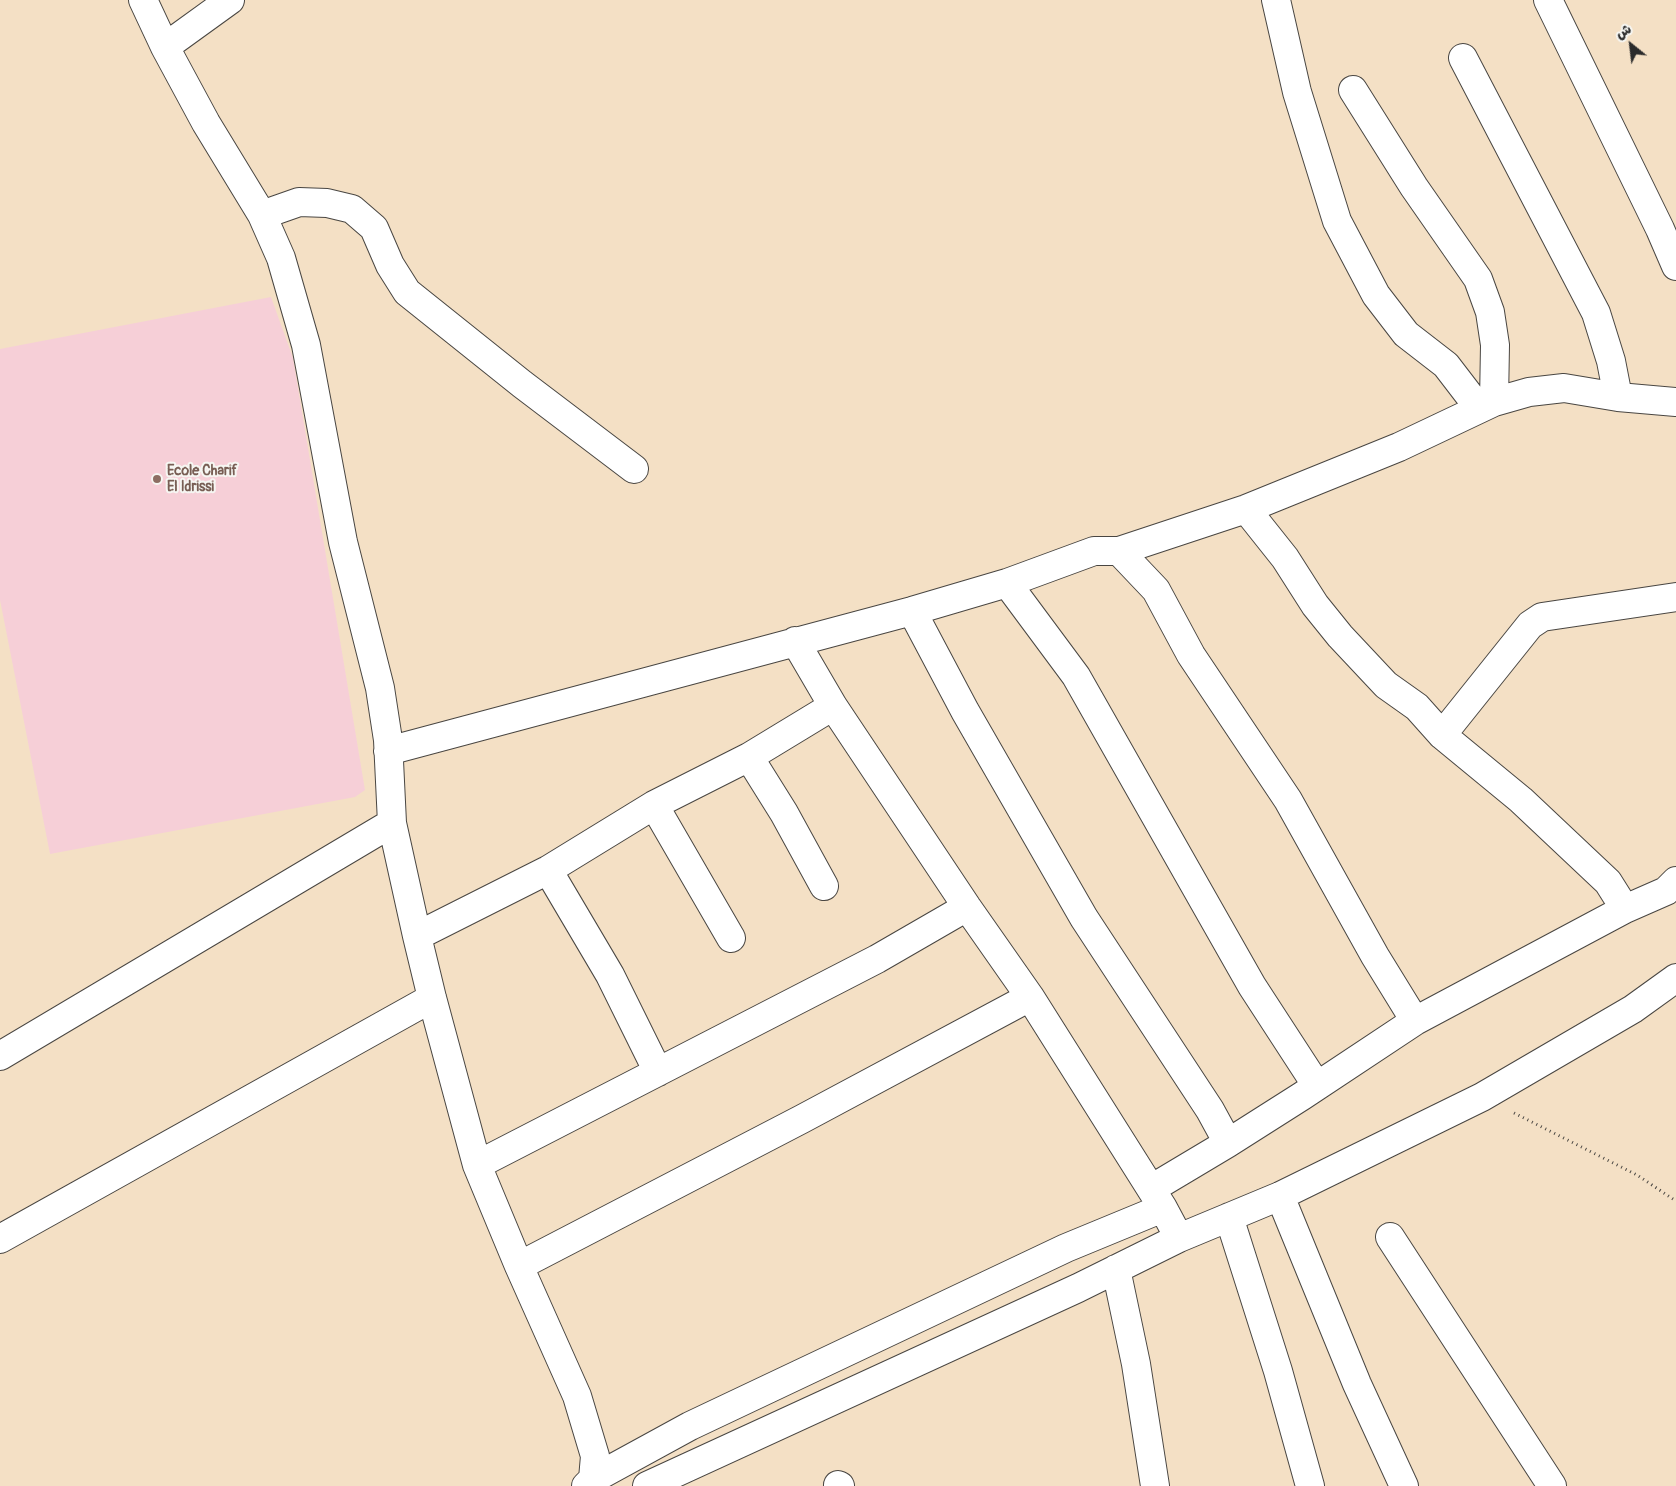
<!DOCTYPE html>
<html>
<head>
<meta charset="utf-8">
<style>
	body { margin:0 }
	#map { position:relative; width:1676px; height:1486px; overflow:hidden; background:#f4e0c5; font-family:Pangolin,"Playpen Sans Arabic",sans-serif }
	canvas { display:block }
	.north { position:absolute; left:1606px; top:20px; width:50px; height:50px; -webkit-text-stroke:4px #f6f6f2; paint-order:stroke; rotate:331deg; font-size:14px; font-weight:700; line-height:20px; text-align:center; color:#2b2b2b }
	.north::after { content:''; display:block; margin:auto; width:18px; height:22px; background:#2b2b2b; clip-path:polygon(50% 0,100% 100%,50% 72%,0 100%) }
</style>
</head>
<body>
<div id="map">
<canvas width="1676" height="1486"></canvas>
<div class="north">ش</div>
</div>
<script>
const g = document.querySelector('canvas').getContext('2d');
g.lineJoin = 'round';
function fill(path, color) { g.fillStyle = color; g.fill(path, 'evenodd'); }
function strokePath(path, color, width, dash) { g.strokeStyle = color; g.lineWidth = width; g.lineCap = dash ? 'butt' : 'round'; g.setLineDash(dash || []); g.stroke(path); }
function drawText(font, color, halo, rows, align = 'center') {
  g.font = font + ' Pangolin,sans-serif'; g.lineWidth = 4; g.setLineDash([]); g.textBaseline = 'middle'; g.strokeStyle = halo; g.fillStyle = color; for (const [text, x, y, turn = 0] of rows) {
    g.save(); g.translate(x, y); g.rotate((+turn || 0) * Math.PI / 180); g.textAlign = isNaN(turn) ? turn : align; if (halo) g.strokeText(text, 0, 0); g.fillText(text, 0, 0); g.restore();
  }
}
const built = new Path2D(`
	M271,297l22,61 72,432 -10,7 -305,57 -50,-254v-251z`);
const path = new Path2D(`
	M1514,1113l123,62 39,26`);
const minor = new Path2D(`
	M143,0l22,47 41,76 56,92 19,43 25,87 37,197 37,146 8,52 4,83 25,113 15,62 45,167 42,101 58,130 18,60 -2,23
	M1276,0l21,92 40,129 39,74 30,39 40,31 33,43
	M1548,0l112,229 16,37
	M165,47l65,-47
	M1463,58l133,255 15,48 7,36
	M1353,90l61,97 64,92 12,33 5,33 -1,57
	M262,215l37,-13 28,1 25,6 22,19 16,37 17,27 115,92 112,85
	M1246,509l39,49 30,47 25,31 46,49 31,22 25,28 79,65 87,82 17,27
	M1119,551l37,39 35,65 97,145 87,156 40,65
	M1007,583l69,93 176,310 65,100
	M912,611l53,100 119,207 126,192 18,33
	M795,641l38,65 134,201 63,90 133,211 16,30
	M1442,735l88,-110 12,-8 134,-20
	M388,751l524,-140 95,-28 87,-32h25l127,-42 153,-62 95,-45 35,-10 35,-4 54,9 58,5
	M749,757l35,56 40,73
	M654,805l77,133
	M548,870l62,105 48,97
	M417,936l131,-66 106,-65 95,-48 84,-51
	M0,1056l392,-233
	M477,1165l400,-206 90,-52
	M1151,1189l77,-46 74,-47 113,-75 210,-112 41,-18 10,-10
	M1280,1196l77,188 47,102
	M1229,1217l49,154 32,115
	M1390,1237l162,249
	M0,1239l432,-241
	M519,1266l283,-147 228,-122
	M1116,1269l20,95 19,122
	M838,1485l2,1
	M586,1486l7,-7 97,-53 376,-178 97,-40
	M647,1486l431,-198 101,-50 101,-42 202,-99 151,-88 43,-31`);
const markers = [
	[157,479,5,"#8d6e63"]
];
const educationNames = [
	["Ecole Charif",167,471],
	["El Idrissi",167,487]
];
fill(built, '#f6cfd7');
strokePath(minor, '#494642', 30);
strokePath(path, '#494642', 3, [1, 4]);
strokePath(minor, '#fff', 28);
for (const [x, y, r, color] of markers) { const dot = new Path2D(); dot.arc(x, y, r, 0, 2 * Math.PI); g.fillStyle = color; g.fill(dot); strokePath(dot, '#f6f6f2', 2); }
drawText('bold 14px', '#785e54', '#f6f6f2', educationNames, 'left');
</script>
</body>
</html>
